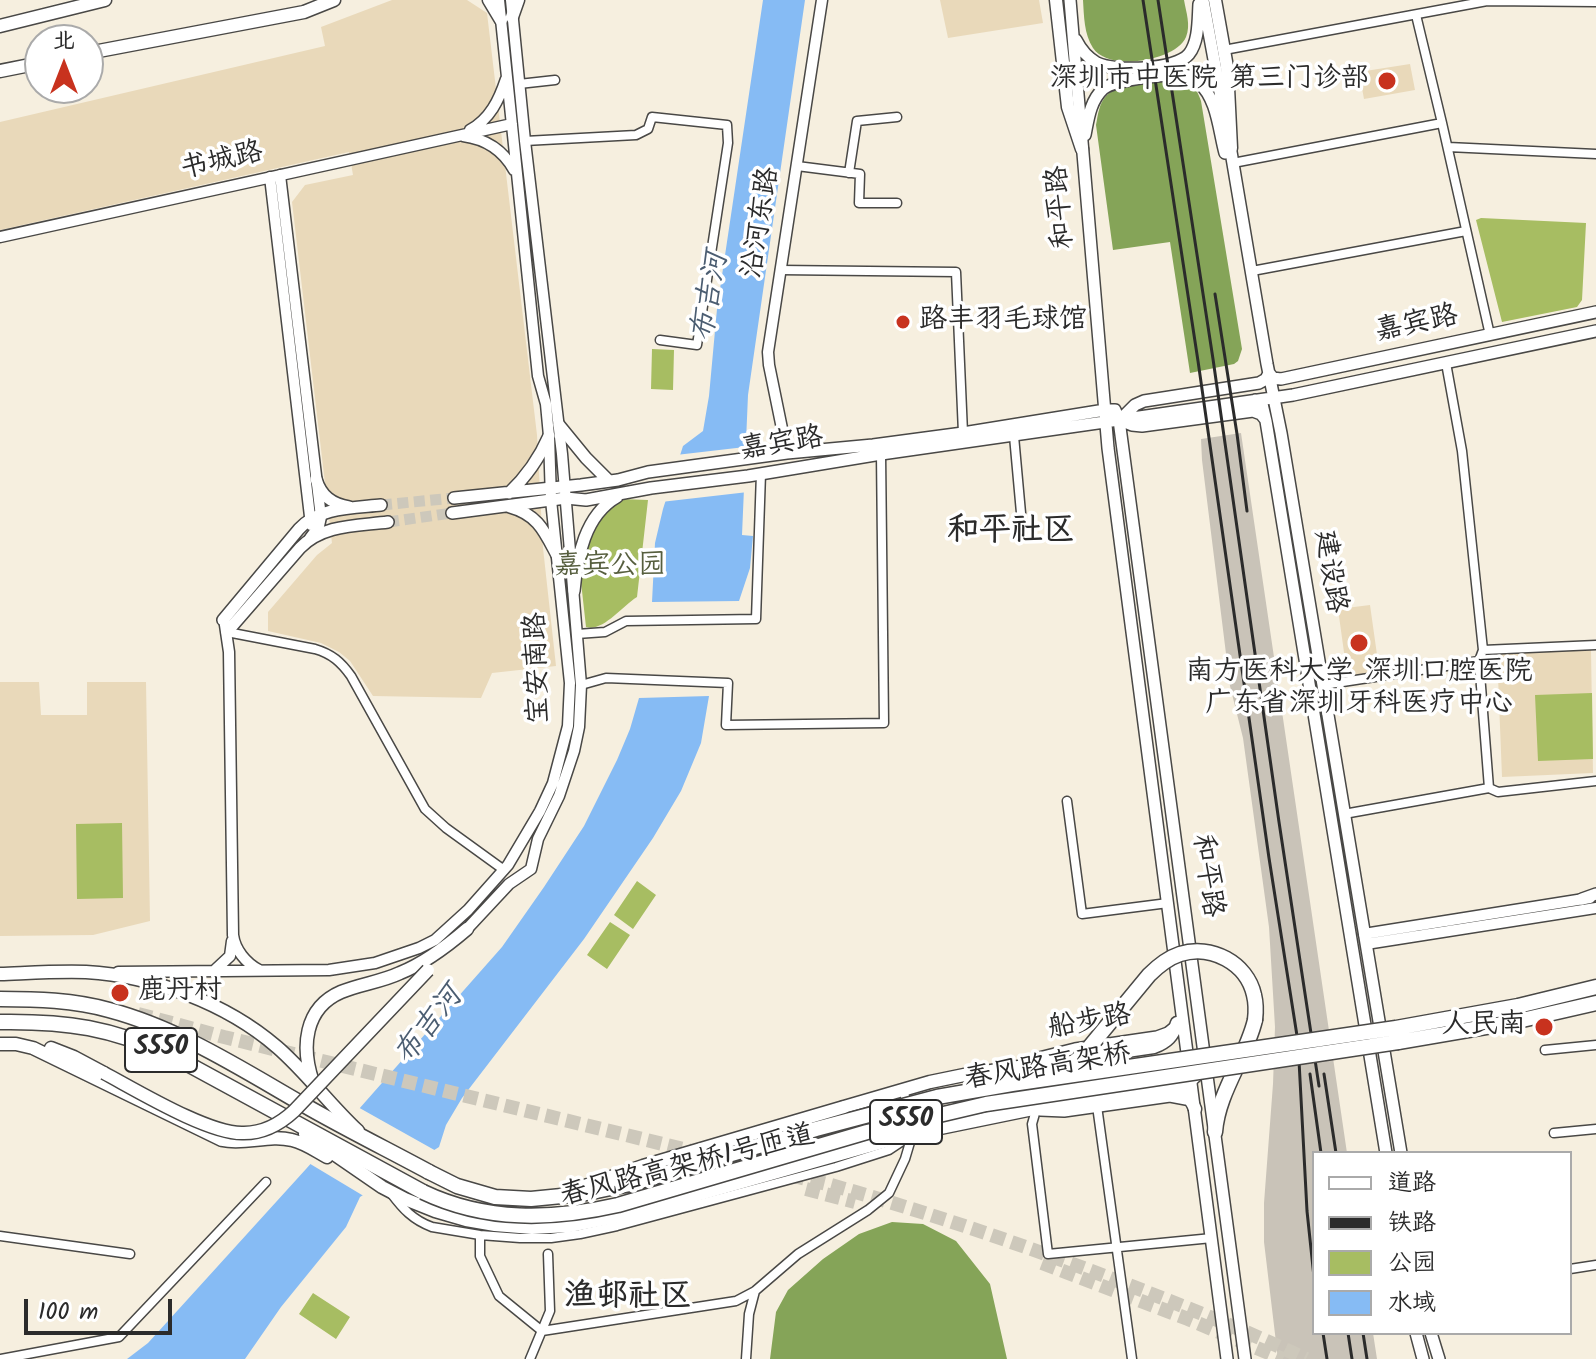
<!DOCTYPE html>
<html>
<head>
<meta charset="utf-8">
<style>
	body { margin:0 }
	#map { position:relative; width:1596px; height:1359px; overflow:hidden; background:#f6efdf; font-family:Kalam,"LXGW WenKai TC",sans-serif }
	canvas { display:block }
	.legend { position:absolute; left:1312px; top:1151px; width:260px; height:184px; box-sizing:border-box; background:#fff; border:2px solid #aaa; margin:0; padding:10px 14px; list-style:none; font-size:24px; color:#2b2b2b }
	.legend li { display:flex; align-items:center; gap:16px; height:40px }
	.legend b { width:40px; border:2px solid #aaa }
	.north { position:absolute; left:24px; top:24px; width:80px; height:80px; box-sizing:border-box; background:#fff; border:2px solid #aaa; border-radius:50%; rotate:0deg; font-size:22px; font-weight:700; line-height:32px; text-align:center; color:#2b2b2b }
	.north::after { content:''; display:block; margin:auto; width:28px; height:36px; background:#c8321e; clip-path:polygon(50% 0,100% 100%,50% 72%,0 100%) }
	.scale { position:absolute; left:24px; top:1299px; width:148px; height:36px; box-sizing:border-box; border:4px solid #2b2b2b; border-top:0; padding-left:10px; font-size:24px; line-height:28px; white-space:nowrap; color:#2b2b2b; -webkit-text-stroke:6px #fff; paint-order:stroke }
</style>
</head>
<body>
<div id="map">
<canvas width="1596" height="1359"></canvas>
<ul class="legend">
<li><b style="height:10px;background:#fff"></b>道路</li>
<li><b style="height:10px;background:#2b2b2b"></b>铁路</li>
<li><b style="height:22px;background:#a7bd62"></b>公园</li>
<li><b style="height:22px;background:#86bbf4"></b>水域</li>
</ul>
<div class="north">北</div>
<div class="scale">100 m</div>
</div>
<script>
const g = document.querySelector('canvas').getContext('2d');
g.lineJoin = 'round';
function fill(path, color) { g.fillStyle = color; g.fill(path, 'evenodd'); }
function strokePath(path, color, width, dash) { g.strokeStyle = color; g.lineWidth = width; g.lineCap = dash ? 'butt' : 'round'; g.setLineDash(dash || []); g.stroke(path); }
function drawText(font, color, halo, rows, align = 'center') {
  g.font = font + ' Kalam,"LXGW WenKai TC",sans-serif'; g.lineWidth = 7; g.setLineDash([]); g.textBaseline = 'middle'; g.strokeStyle = halo; g.fillStyle = color; for (const [text, x, y, turn = 0] of rows) {
    g.save(); g.translate(x, y); g.rotate((+turn || 0) * Math.PI / 180); g.textAlign = isNaN(turn) ? turn : align; if (halo) g.strokeText(text, 0, 0); g.fillText(text, 0, 0); g.restore();
  }
}
const built = new Path2D(`
	M392,0h75l20,13 50,422 6,113 13,118 -64,7 -11,25 -108,-2 -23,-35 -11,-9 -18,-9 -53,-12v-19l49,-57 15,-12 -40,-341 13,-17 48,-10 -4,-23 -349,78v-108l325,-76 -4,-19z
	M940,0h99l4,23 -95,15z
	M1410,64l5,26 -51,9 -5,-27z
	M1370,605l10,71 -32,5 -10,-72z
	M1591,650l2,123 -91,4 -5,-126z
	M0,682h39l2,33h46v-33h59l4,239 -57,14 -93,1z`);
const industrial = new Path2D(`
	M1241,433l106,720h-33v180h59l4,26h-99l-14,-117v-39l9,-119 2,-57 -6,-100 -26,-189 -13,-52 -28,-226 -1,-21z`);
const green = new Path2D(`
	M1481,218l105,5 -4,77 -5,7 -75,15 -26,-102z
	M652,349l22,1 -1,40 -22,-1z
	M621,499l27,1 -11,97c-16,10 -34,35 -51,30l-6,-54 7,-26 13,-30z
	M1592,693l1,66 -55,2 -3,-66z
	M122,823l1,75 -46,1 -1,-75z
	M637,881l19,14 -23,34 -19,-14z
	M610,922l20,13 -23,34 -20,-14z
	M313,1293l37,24 -14,22 -37,-25z`);
const forest = new Path2D(`
	M1083,0h101c2,12 7,25 2,37 -10,24 -78,35 -93,11 -9,-14 -9,-32 -10,-48z
	M1183,80c11,4 14,10 18,21l41,248 -4,12 -4,3 -44,9 -20,-131 -57,8 -17,-125c2,-11 3,-22 11,-30 13,-13 57,-13 76,-15z
	M892,1222l31,2 33,17 34,43 17,75h-237l6,-47 12,-22 35,-31 36,-25z`);
const water = new Path2D(`
	M763,0h42l-57,395 -6,140 11,1 -3,32 -11,33 -87,1 3,-59 8,-34 20,-63 20,-15 6,-35 8,-87z
	M709,696l-8,47 -20,48 -28,47 -69,101 -122,159 -16,27 -7,22 -79,50 -14,30 -65,80 -36,52h-118l21,-16 158,-174 196,-222 42,-60 40,-61 33,-66 13,-31 9,-31z`);
const pier = new Path2D(`
	M745,447l3,24v21l-87,10 15,-47z
	M356,1106l82,46 -71,46 -60,-36z`);
const secondaryTunnel = new Path2D(`
	M381,505l73,-7
	M388,522l64,-9`);
const trunkTunnel = new Path2D(`
	M138,1014l86,23 607,148c100,28 198,62 295,99 60,23 121,47 180,75
	M806,1189l49,13
	M1042,1263l146,56 95,40`);
const minor = new Path2D(`
	M1416,15l26,108 48,212
	M1224,50l263,-49 109,1
	M519,84l36,-4
	M525,141l111,-6 12,-6 4,-12 75,8 1,18 -31,202 -37,-5
	M1448,147l148,7
	M1233,163l209,-40
	M797,166l63,8 -1,29h38
	M849,173l8,-52 40,-4
	M780,270l176,2 7,161
	M1252,271l214,-40
	M1446,363l16,88 21,199 -4,11 10,127
	M1014,436l7,77
	M227,632l88,17c17,5 26,13 36,27l74,133 21,19 58,42
	M577,634l28,-2 21,-11 130,-2 5,-146
	M1483,650l113,-5
	M581,685l25,-7 122,5 -2,42 158,-2 -3,-269
	M1323,685l156,-24
	M1067,801l15,113 86,-11
	M1344,814l145,-26 9,4 98,-11
	M1545,1050l51,-5
	M1097,1106l35,253
	M1036,1110l-4,14 16,130 164,-16
	M1554,1133l42,-4
	M391,1193c12,16 22,27 41,34l48,8 40,3h31l29,-4 37,-8 219,-59 53,-17 18,-12
	M480,1235v21l19,40 43,35 194,-30 19,-10 43,-37 70,-44 21,-17 16,-34 6,-20 -7,-49
	M0,1236l130,18
	M1570,1269l26,-4
	M1,1359l118,-22 147,-155
	M530,1359l20,-48 -2,-57
	M746,1359l3,-45 6,-23`);
const tertiary = new Path2D(`
	M470,130c20,-11 29,-30 36,-51
	M463,136c23,3 40,14 51,34
	M280,175l41,342 -2,9 -9,12
	M270,177l41,348
	M0,237l512,-113
	M787,453l-18,-88 -1,-13 54,-352
	M225,625l4,27 4,283c2,15 13,28 26,35
	M467,929l42,-45 22,-15 7,-30 21,-43 15,-45 5,-24 2,-42 -19,-231 -37,-313 -14,-141
	M1364,934l226,-36
	M1366,944l230,-36
	M215,970l15,-14 2,-15
	M118,972l211,-2 46,-7 44,-15 16,-8 33,-30 40,-45 32,-54 13,-28 15,-57 2,-43 -19,-183 -2,-64 -3,-32 -8,-28 -39,-376`);
const secondary = new Path2D(`
	M1070,0l38,448 119,911
	M1203,0l22,119
	M1076,40c5,10 12,18 21,23 18,9 79,7 92,-9 10,-13 9,-34 10,-50
	M1085,135c3,-15 5,-34 18,-46 10,-9 72,-17 85,-13 3,1 9,5 11,7 18,15 20,48 26,70
	M1229,140l38,224 14,69 120,720
	M1269,373l4,5 8,1 315,-67
	M1255,400l7,4 4,17 120,732
	M1120,420l15,-15 9,-4 115,-18 7,-4 3,-6
	M1120,420l12,5 10,1 111,-15 8,3 4,5
	M559,425l27,33 23,23
	M316,479c5,17 16,25 33,28
	M509,493c18,-17 30,-34 40,-57
	M454,498l127,-13 37,-5 30,-8 139,-19 86,-8 90,-12 142,-23h10l4,10 126,939
	M510,507c29,8 35,26 48,50
	M452,513l114,-15 20,2 65,-12 97,-12 133,-22 412,-59 303,-64
	M574,591c3,-34 11,-76 43,-94
	M223,620l76,-91c20,-22 54,-21 82,-24
	M227,632l73,-84c23,-24 58,-22 88,-26
	M1582,899l14,-5
	M1027,1061l48,-12 82,-12 11,-4 5,-4
	M1040,1110l24,1 106,-15 16,3
	M1416,1333l7,26
	M1431,1333l8,26`);
const primary = new Path2D(`
	M489,0l12,20
	M1056,0l12,107 14,42
	M1215,0l12,67 4,81
	M512,17l6,-17
	M0,26l105,-26
	M88,53l216,-41 30,-12
	M0,71l40,-8
	M0,974c28,-1 57,-3 86,-2 67,4 140,31 191,75 29,25 52,57 81,84
	M0,1044h16l17,4 189,92c24,5 47,-6 70,0 13,3 24,11 35,17
	M51,1048l23,9 30,16
	M313,1082c-12,-34 -9,-74 28,-90 19,-8 40,-10 59,-19 25,-10 46,-26 67,-44
	M1169,1089c14,2 21,7 26,20
	M844,1107l86,-25 34,-7 190,-28c13,-5 19,-11 23,-24
	M305,1134l77,53 23,12 30,12 31,9 29,5 37,3 37,-2 61,-12 281,-80 151,-31 115,-17 14,-6 10,-9`);
const trunk = new Path2D(`
	M0,999c36,0 74,1 109,11 72,19 137,62 202,99 39,22 79,42 118,63
	M0,1022c67,-1 112,6 173,34l250,136
	M1396,1028l122,-22 78,-19
	M1398,1042l111,-19 87,-20
	M1215,1132c3,-40 31,-74 40,-112`);
const rail = new Path2D(`
	M1143,0l55,361 71,497 29,184 9,169 7,66
	M1158,0l55,359 66,463 40,264
	M1215,294l22,140 10,77
	M1310,1074l11,79
	M1324,1074l12,79
	M1323,1333l4,26
	M1348,1333l4,26
	M1363,1333l4,26`);
const primaryBridge = new Path2D(`
	M104,1073c32,17 106,62 140,60 20,0 36,-9 50,-22l134,-141
	M567,1192l76,-26 201,-59`);
const trunkBridge = new Path2D(`
	M1050,1072l24,-10 9,-7 66,-80c9,-9 19,-17 31,-21 31,-10 67,9 74,41 2,8 2,17 1,25
	M429,1172l28,14 38,11 36,2 51,-5 48,-10 186,-55 121,-32 75,-13 384,-56
	M423,1192c63,30 129,28 195,13l249,-73 119,-28 412,-62`);
const markers = [
	[1387,81,10,"#c8321e"],
	[903,322,8,"#c8321e"],
	[1359,643,10,"#c8321e"],
	[120,993,10,"#c8321e"],
	[1544,1027,10,"#c8321e"]
];
const shields = [
	[161,1050,72],
	[906,1122,72]
];
const shieldNames = [
	["S550",161,1050],
	["S550",906,1122]
];
const poiNames = [
	["深圳市中医院 第三门诊部",1369,81],
	["路丰羽毛球馆",919,322,"left"],
	["南方医科大学 深圳口腔医院",1359,674,"center"],
	["广东省深圳牙科医疗中心",1359,706,"center"],
	["鹿丹村",138,993,"left"],
	["人民南",1526,1027]
];
const streetNames = [
	["书城路",222,163,-13],
	["和平路",1063,207,-95],
	["沿河东路",763,223,-81],
	["嘉宾路",1417,326,-12],
	["嘉宾路",782,446,-9],
	["建设路",1328,572,81],
	["宝安南路",540,668,-92],
	["和平路",1205,876,82],
	["船步路",1090,1024,-10],
	["春风路高架桥",1048,1069,-9],
	["春风路高架桥1号匝道",688,1168,-14]
];
const parkNames = [
	["嘉宾公园",610,568]
];
const waterNames = [
	["布吉河",713,297,-80],
	["布吉河",431,1027,-52]
];
const quarterNames = [
	["和平社区",1011,534],
	["渔邨社区",628,1300]
];
fill(built, '#e9d9ba');
fill(industrial, '#c9c3b8');
fill(green, '#a7bd62');
fill(forest, '#85a458');
fill(water, '#86bbf4');
fill(pier, '#f6efdf');
strokePath(secondaryTunnel, '#cdc8bb', 11, [11, 5.5]);
strokePath(trunkTunnel, '#cdc8bb', 14, [14, 7]);
strokePath(minor, '#494846', 11);
strokePath(tertiary, '#494846', 13);
strokePath(secondary, '#494846', 14);
strokePath(primary, '#494846', 15);
strokePath(trunk, '#494846', 17);
strokePath(minor, '#fff', 8);
strokePath(tertiary, '#fff', 10);
strokePath(secondary, '#fff', 11);
strokePath(primary, '#fff', 12);
strokePath(trunk, '#fff', 14);
strokePath(rail, '#2b2b2b', 3);
strokePath(primaryBridge, '#494846', 15, []);
strokePath(trunkBridge, '#494846', 17, []);
strokePath(primaryBridge, '#fff', 12);
strokePath(trunkBridge, '#fff', 14);
for (const [x, y, r, color] of markers) { const dot = new Path2D(); dot.arc(x, y, r, 0, 2 * Math.PI); g.fillStyle = color; g.fill(dot); strokePath(dot, '#fff', 3); }
for (const [x, y, w] of shields) { const box = new Path2D(); box.roundRect(x - w / 2, y - 22, w, 44, 6); g.fillStyle = '#fff'; g.fill(box); strokePath(box, '#2b2b2b', 2); }
drawText('bold 26px', '#2b2b2b', null, shieldNames);
drawText('28px', '#2b2b2b', '#fff', poiNames, 'right');
drawText('28px', '#2b2b2b', '#fff', streetNames);
drawText('28px', '#565e3e', '#fff', parkNames);
drawText('italic 30px', '#4b5d71', '#fff', waterNames);
drawText('bold 32px', '#2b2b2b', '#fff', quarterNames);
</script>
</body>
</html>
